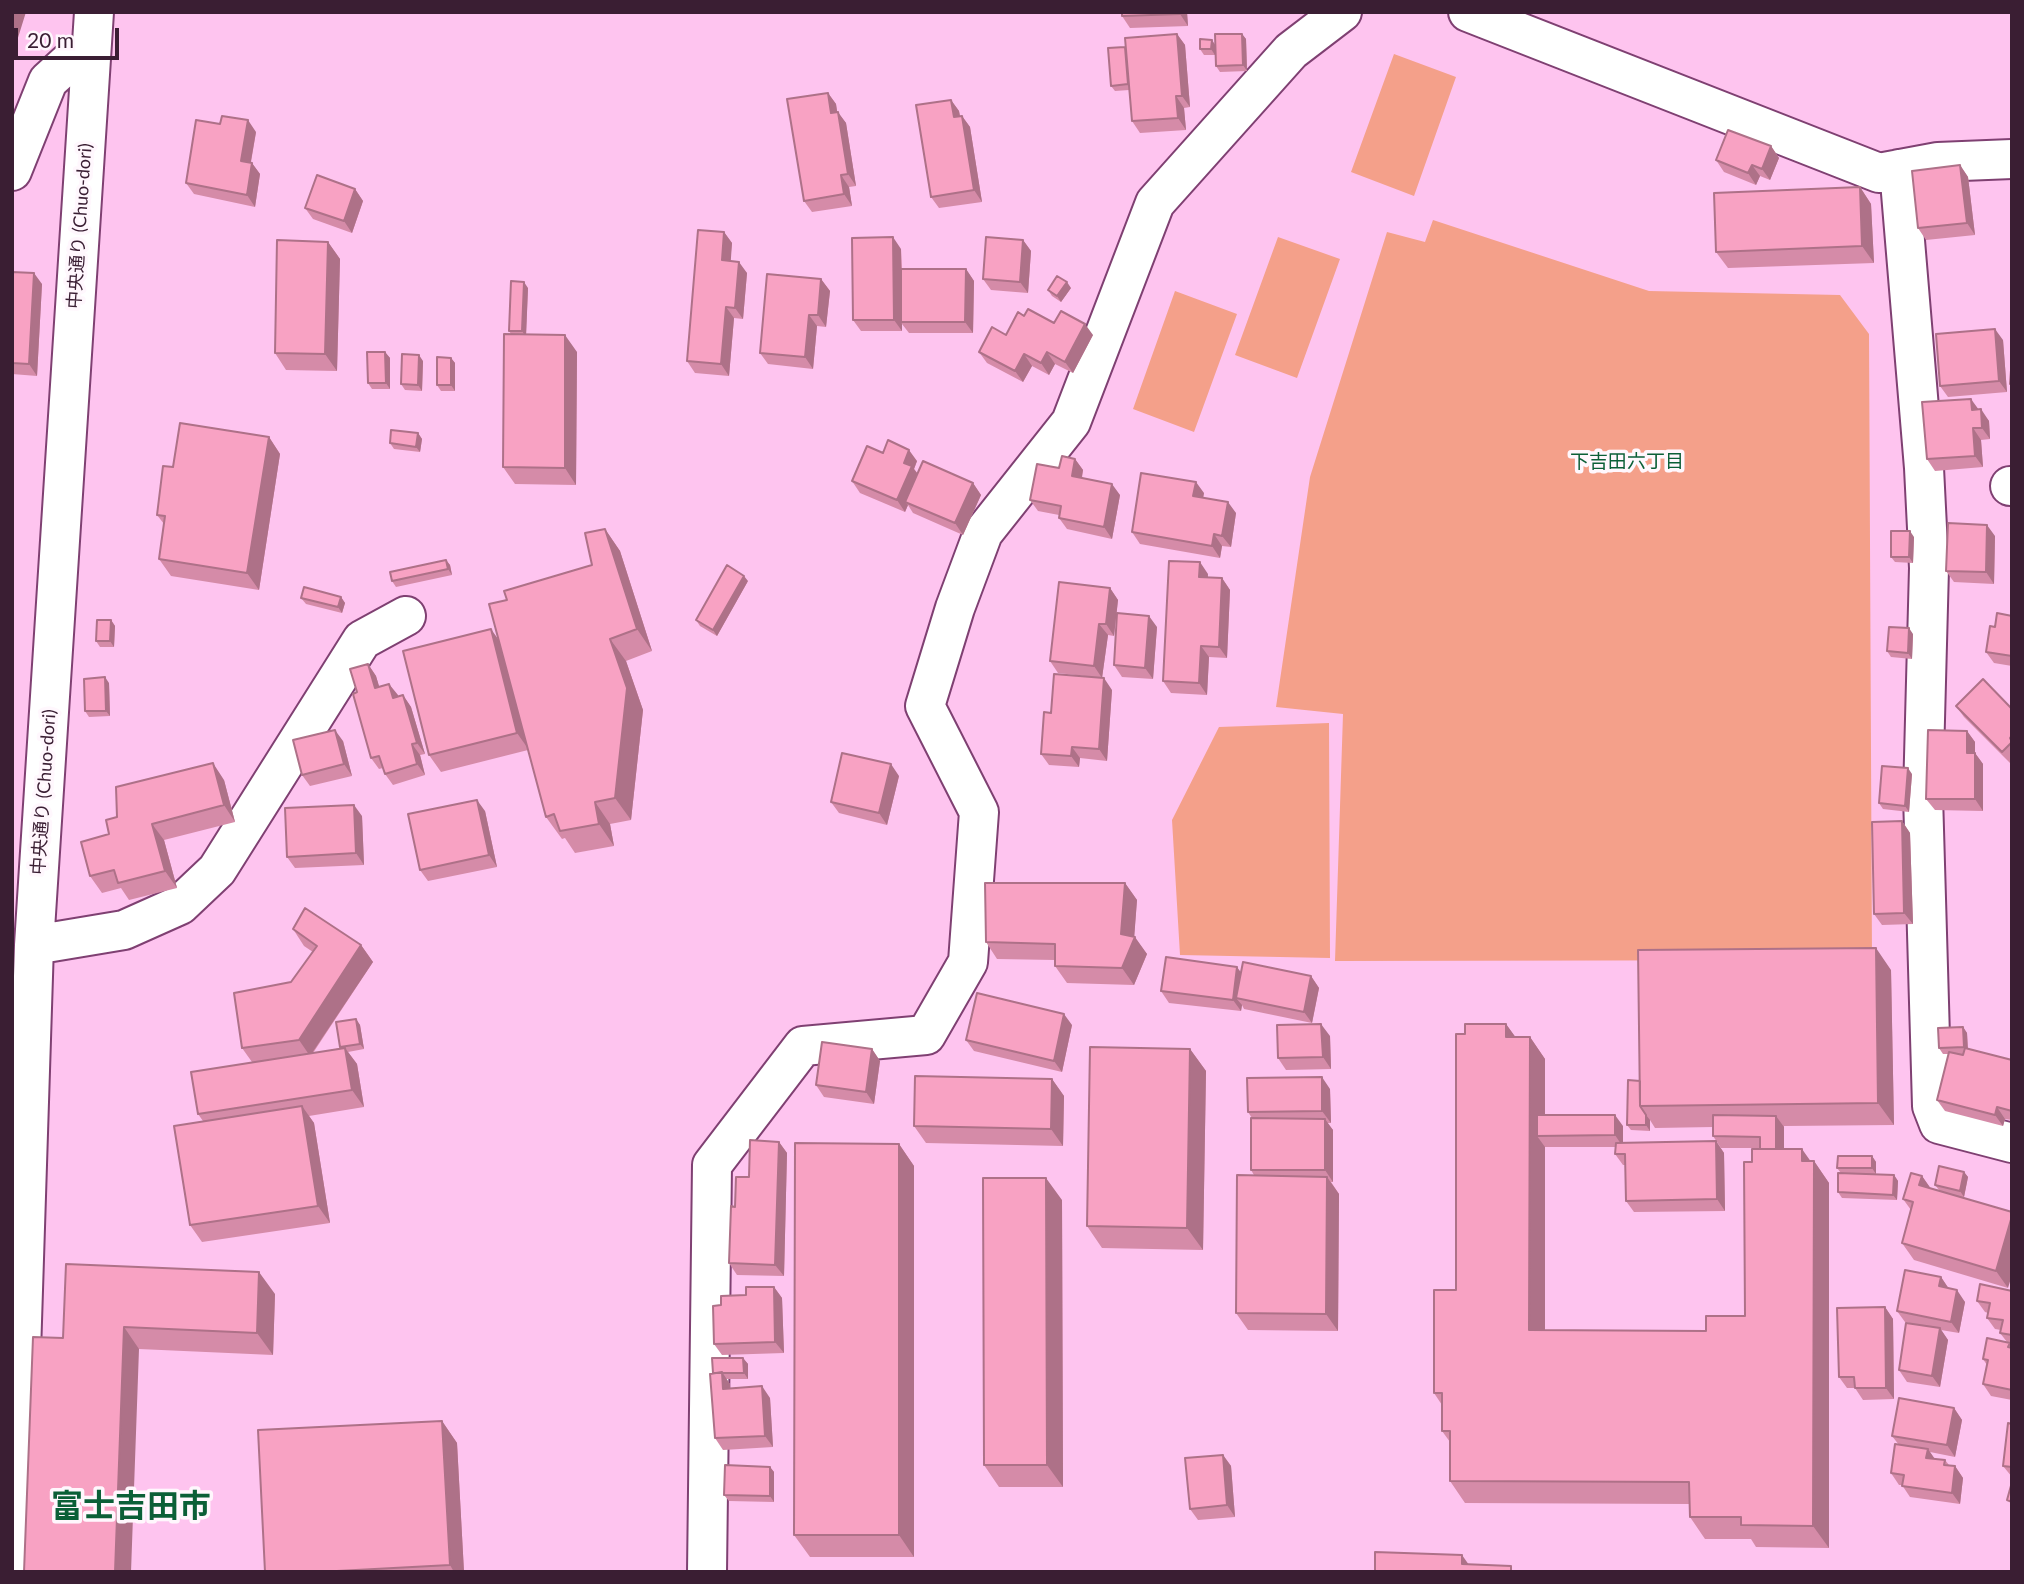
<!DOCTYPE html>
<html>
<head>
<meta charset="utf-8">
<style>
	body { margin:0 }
	#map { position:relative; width:2024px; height:1584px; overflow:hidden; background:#fec4ef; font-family:Lato,sans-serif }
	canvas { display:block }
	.frame { position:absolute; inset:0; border:14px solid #3a1e33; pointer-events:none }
	.scale { position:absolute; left:14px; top:28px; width:105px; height:32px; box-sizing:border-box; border:4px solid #3a1e33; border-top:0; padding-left:9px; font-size:21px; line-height:24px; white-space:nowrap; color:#3a1e33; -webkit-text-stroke:5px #fff7fd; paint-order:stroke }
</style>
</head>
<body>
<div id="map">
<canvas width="2024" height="1584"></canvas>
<div class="frame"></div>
<div class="scale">20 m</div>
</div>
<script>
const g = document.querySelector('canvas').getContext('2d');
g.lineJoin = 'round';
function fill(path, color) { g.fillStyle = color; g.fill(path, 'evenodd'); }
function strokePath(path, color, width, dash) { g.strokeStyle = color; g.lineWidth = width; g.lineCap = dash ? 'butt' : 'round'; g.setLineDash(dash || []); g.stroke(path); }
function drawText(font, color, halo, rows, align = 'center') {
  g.font = font + ' Lato,"Noto Sans JP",sans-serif'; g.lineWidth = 7; g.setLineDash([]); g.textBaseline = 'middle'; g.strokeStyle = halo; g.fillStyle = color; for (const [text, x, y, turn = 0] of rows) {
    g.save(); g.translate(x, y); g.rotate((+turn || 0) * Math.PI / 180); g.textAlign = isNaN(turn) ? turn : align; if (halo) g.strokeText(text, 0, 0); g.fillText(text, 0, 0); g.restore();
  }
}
const green = new Path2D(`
	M1394,54l62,23 -42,119 -63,-24z
	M1433,220l216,71 191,4 29,39 3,626 -537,1 8,-247 -67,-7 34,-230 77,-245 38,10z
	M1278,237l62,22 -43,119 -62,-23z
	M1175,291l62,23 -43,118 -61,-23z
	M1329,723l1,235 -150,-3 -8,-135 47,-93z`);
const minor = new Path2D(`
	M1468,12l411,161 59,-11 74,-3
	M1899,169l25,299 5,100 -6,227 9,311 7,18 73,19
	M12,171l36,-90 21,-19 22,-8
	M2010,486h2
	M34,945l90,-15 56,-25 37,-35 145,-230 44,-24
	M14,1572l20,-627 60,-933
	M707,1572l5,-407 91,-119 123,-11 42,-73 11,-150 -54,-106 30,-98 28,-75 88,-111 84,-219 136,-152 51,-39`);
const wall = new Path2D(`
	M1122,12h65l1,14 -58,2 -8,-12z
	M1177,34l8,11 5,62 -6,1 2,22 -46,3 -8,-12 -3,-31 -14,1 -4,-5 14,-39z
	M1242,34l4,5 1,32 -27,1 -4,-6 -1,-11h-11l-4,-6 15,-4z
	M828,93l8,11 1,8 9,11 10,63 -7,1 3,19 -40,6 -8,-11z
	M951,100l8,11 1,5h2l8,11 12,75 -43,6 -8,-11z
	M256,132l-5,30 9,12 -5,33 -61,-13 -8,-11z
	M1771,146l8,12 -9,22 -10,-4 -4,9 -32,-13 -8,-12z
	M1960,165l8,12 7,58 -49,5 -8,-12z
	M1860,187l11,17 3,59 -146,5 -12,-16z
	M355,189l8,12 -11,32 -39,-14 -8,-11z
	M724,232l8,11 -2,18 17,12 -4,46 -9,-1 -5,58 -34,-3 -8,-12z
	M1023,240l8,11 -3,42 -37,-3 -8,-11z
	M328,242l12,17 -3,112 -51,-1 -11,-17z
	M901,249l1,20h64l8,12 -1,52h-64l-7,-9v7h-41l-8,-11z
	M12,272l30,12 -5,92 -25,-2z
	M821,279l9,12 -4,36 -9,-1 -4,43 -45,-5 -8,-11z
	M528,288l-2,46 51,18 -1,133 -61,-1 -12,-17 8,-133 -2,-3z
	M1071,288l-10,14 -9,-6 -4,-6z
	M1024,316l30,7 39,12 -20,38 -18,-9 -6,11 -17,-9 -9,16 -36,-19 -8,-11 27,-17z
	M2003,340l4,52 -59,5 -8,-11z
	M385,352l5,6v31h-18l-4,-6z
	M451,358l4,5v28h-14l-4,-6z
	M423,361l-1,30 -17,-1 -4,-6z
	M1978,409l11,12 1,18 -9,1 2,27 -48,4 -8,-12z
	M418,433l4,6 -2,13 -26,-3 -4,-6z
	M269,437l11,17 -21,136 -88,-14 -12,-17 5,-35 -7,-9 16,-48z
	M883,453l34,8 -3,8 4,5 55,9 8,12 -18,40 -50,-22 -5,-8 -3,7 -45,-19 -8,-12z
	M1075,459l8,11 -1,8 38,17 -8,44 -45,-10 -8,-11v-3l-21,-4 -8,-11 29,-32z
	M1204,493l-1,5 33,15 -5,34 -9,-1 -2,12 -80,-14 -8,-12z
	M605,529l15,22 32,100 -26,10 17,49 -12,110 -21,4 4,22 -39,7 -10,-15 -3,1 -16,-22 -18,-67 -87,22 -12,-17 70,-115 8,-40 85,-35z
	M1995,536l-1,48 -40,-2 -8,-11z
	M1914,537l-1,26 -18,-1 -4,-5z
	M446,560l4,5 2,10 -56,12 -4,-6z
	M1208,574v3l14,1 8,12 -3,68 -18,-1 -2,38 -36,-2 -8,-12z
	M748,581l-31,55 -17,-10 -4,-6z
	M1110,588l8,12 -4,36 -6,-1 -6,43 -44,-5 -8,-12z
	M341,597l4,6 -3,10 -36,-9 -5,-6z
	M2012,616v50l-18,-3 -8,-11 9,-25z
	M111,620l4,6 -1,21h-14l-4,-6z
	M1157,627l-4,52 -31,-2 -8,-12z
	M1913,634l-1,25 -21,-2 -4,-6z
	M368,664l8,12 3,11 10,-3 9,13 5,-2 8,12 14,47 -5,1 5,20 -32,10 -8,-11 -2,-6 -4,1 -8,-11 -14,-66z
	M109,683l1,33 -21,1 -4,-6z
	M1112,690l-5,71 -27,-3 -1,9 -30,-2 -8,-11 10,-41z
	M1956,706l56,3v52l-2,2 -46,-46z
	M1967,731l8,11v11l8,11v47l-48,-1 -9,-11z
	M343,741l9,35 -42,10 -8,-11z
	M1912,774l-3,38 -26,-3 -4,-6z
	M899,776l-12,49 -48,-12 -8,-11z
	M224,780l11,42 -71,18 13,48 -48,12 -8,-12 -19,5 -12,-17 27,-59z
	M485,811l12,56 -69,14 -8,-11z
	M362,816l2,49 -69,3 -8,-11z
	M1902,821l8,12 3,91 -31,1 -8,-11z
	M1125,883l12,17 -3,37 13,17 -13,31 -67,-2 -12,-17v-6l-58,-1 -11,-17z
	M293,929l68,16 12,17 -60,91 28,-5 -1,-1 16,-28 4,6 4,24 -16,3 9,12 7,43 -55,9 5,7 16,100 -128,19 -12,-17 13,-104 -5,-7 54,-52 -10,-14 71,-96 -9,-6z
	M1891,970l3,155 -110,1v23l26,12h4l15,22v365l-73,-1 -5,-8h-46l-15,-22 -1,-13 -224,-1 -15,-22v-39l-8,-11v-26l-8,-12 22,-103 9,-256 41,-10 9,13h15l15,22v56l78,11v17l93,-2 8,12 1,58 -91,1 -8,-11 -1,-36h-2l-8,-11 1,-7h-71v183l161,1 39,-15 7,-154 8,-14h-39l-8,-12v-9l-58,1 -5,-8v11l-19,-1 -4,-5 13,-44z
	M1241,973l70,3 8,12 -7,35 -68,-14 -2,-4 -1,6 -72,-8 -8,-12z
	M1072,1025l-10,47 -88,-21 -8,-11z
	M1963,1027l4,6 1,16 44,11v60l-7,-1 -2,7 -58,-15 -8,-11 12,-46h-6l-4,-6z
	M1330,1036l1,33 -45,1 -8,-12z
	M872,1049l8,12 -6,43 -50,-7 -8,-12z
	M1190,1049l16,22 -3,179 -101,-2 -15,-22z
	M1052,1079l12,17 -1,50 -137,-3 -12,-17z
	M1330,1089l1,34h-4l6,7v52h-2l8,12 -1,137 -90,-1 -12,-17 18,-138 -3,-5 1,-52 -4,-6z
	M779,1142l8,11 -3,123 -47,-1 -8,-12 6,-56 14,-30z
	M899,1144l15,22v391h-104l-16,-22z
	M1872,1156l4,6v12l18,1 4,6 -1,19 -55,-2 -4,-6 3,-19 -4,-5z
	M1964,1172l4,5 -4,20 44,91 -94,-28 -12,-17 9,-33 -8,-11 19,-23 8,12 9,2 -4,-5z
	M1062,1200l1,287h-64l-15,-22z
	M1941,1277l8,12 16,13 -6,31 -18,-3 7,10 -8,47 -33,-5 -8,-12 15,-46 -9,-2 -8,-11z
	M774,1287l8,11 2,55 -62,2 -8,-11 7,-39 25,-10z
	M2012,1291v109l-21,-4 -8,-12 4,-19 -4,-6 24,-17 -7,-9 1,-3 -6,-1 -8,-11 1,-5 -3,-1 -8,-11z
	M275,1294l-2,61 -134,-6 -76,-11z
	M1885,1307l8,12 1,80 -31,1 -8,-12h-8l-8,-11z
	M743,1358l5,6v15h-22l4,5v5l40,9 3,49 -50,3 -8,-12 -2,-65z
	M1954,1408l8,12 -7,37 -25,-5 5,7 10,1 4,5 6,1 8,12 -3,26 -50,-7 -8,-12h-3l-8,-12 8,-28 -7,-9z
	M442,1421l15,22 7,129h-199z
	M2012,1424v53l-9,-11z
	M1223,1455l8,11 4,51 -37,3 -8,-11z
	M770,1467l4,5v30l-45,-1 -5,-6z`);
const shadedWall = new Path2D(`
	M12,12h14l-14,45z
	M1180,12h7l1,14 -8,-12z
	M1177,34l8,11 5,62 -8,-11z
	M1242,34l4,5 1,32 -4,-6z
	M1212,40l4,6 -1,9 -4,-6z
	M828,93l8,11 3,20 -8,-11z
	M1176,96l8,12 2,22 -8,-12z
	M951,100l8,11 3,17 -8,-11z
	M838,112l8,11 10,63 -8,-12z
	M962,116l8,11 12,75 -8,-12z
	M248,120l8,12 -7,40 -8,-11z
	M1771,146l8,12 -9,22 -8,-11z
	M252,163l8,11 -5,33 -8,-12z
	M1752,165l8,11 -4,9 -8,-12z
	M1960,165l8,12 7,58 -8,-12z
	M841,175l8,12 3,19 -8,-12z
	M1860,187l11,17 3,59 -12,-17z
	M355,189l8,12 -11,32 -8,-12z
	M724,232l8,11 -2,29 -8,-12z
	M893,237l8,12 1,73h-1l1,2v7l-8,-11z
	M1023,240l8,11 -3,42 -8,-11z
	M328,242l12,17 -3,112 -12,-17z
	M739,262l8,11 -4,46 -8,-11z
	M966,269l8,12 -1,52 -8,-11z
	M34,273l8,11 -5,92 -8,-12z
	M821,279l9,12 -4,36 -8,-12z
	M524,282l4,6 -2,49 -4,-6z
	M1067,282l4,6 -10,14 -4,-6z
	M726,307l8,11 -5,58 -8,-12z
	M809,315l8,11 -4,43 -8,-12z
	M1085,324l8,11 -20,38 -8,-11z
	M1995,329l8,11 4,52 -8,-11z
	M565,335l12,17 -1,133 -11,-17z
	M385,352l5,6v31l-4,-6z
	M1047,352l8,12 -6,11 -8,-12z
	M1024,354l8,12 -9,16 -8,-11z
	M419,355l4,6 -1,30 -4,-6z
	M451,358l4,5v28l-4,-6z
	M1971,399l8,11h-7z
	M1981,409l8,12 1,18 -8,-11z
	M1973,428l8,12 2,27 -8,-11z
	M418,433l4,6 -2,13 -4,-5z
	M269,437l11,17 -21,136 -12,-17z
	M909,450l8,11 -3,8 6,8 -15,25 3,3 -3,7 -8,-12 7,-37z
	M1075,459l8,11 -3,17 -8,-11z
	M1196,482l8,11 -3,15 -8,-12z
	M973,483l8,12 -18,40 -8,-12z
	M1112,484l8,11 -8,44 -8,-12z
	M1228,502l8,11 -5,34 -9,-11z
	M1987,525l8,11 -1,48 -8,-12z
	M605,529l15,22 32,100 -15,-22z
	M1910,531l4,6 -1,26 -4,-6z
	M1214,534l8,12 -2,12 -8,-12z
	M446,560l4,5 2,10 -4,-6z
	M1200,562l8,12 -1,14 -8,-11z
	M744,576l4,5 -31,55 -4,-6z
	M1222,578l8,12 -3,68 -8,-11z
	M1110,588l8,12 -4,36 -8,-12z
	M341,597l4,6 -3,10 -4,-6z
	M1149,616l8,11 -4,52 -8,-11z
	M111,620l4,6 -1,21 -4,-6z
	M1099,624l9,11 -6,43 -8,-12z
	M1909,628l4,6 -1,25 -4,-6z
	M491,629l12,17 26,104 -12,-17z
	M610,639l16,22 17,49 -12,110 -16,-22z
	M1201,646l8,11 -2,38 -8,-12z
	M368,664l8,12 7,23 -8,-11z
	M105,677l4,6 1,33 -4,-5z
	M1104,678l8,12 -5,71 -8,-12z
	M389,684l9,11 3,14 -8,-11z
	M403,695l8,12 14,47 -8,-11z
	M335,730l8,11 9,35 -8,-12z
	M1967,731l8,11v11l8,11v47l-8,-12 -8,-46z
	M412,744l8,11 5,20 -8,-11z
	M1072,747l8,11 -1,9 -8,-11z
	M213,763l11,17 11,42 -11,-17z
	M891,764l8,12 -12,49 -8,-12z
	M1908,768l4,6 -3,38 -4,-6z
	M477,800l8,11 12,56 -8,-12z
	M595,802l15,22 4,22 -15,-22z
	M354,805l8,11 2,49 -8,-12z
	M1902,821l8,12 3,91 -9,-11z
	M152,824l12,16 13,48 -12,-17z
	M1125,883l12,17 -3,40 1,-3 12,17 -13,31 -12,-17 -1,-34z
	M361,945l12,17 -63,94 -11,-16z
	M1876,948l15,22 3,155 -16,-22z
	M1237,967l8,11 -9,20 6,7 -1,6 -8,-11z
	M1311,976l8,12 -7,35 -8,-11z
	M1064,1014l8,11 -10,47 -8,-11z
	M356,1019l4,6 4,24 -4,-5z
	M1321,1024l9,12 1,33 -8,-12z
	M1506,1024l16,22 -16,-9z
	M1963,1027l4,6 1,20 -4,-6z
	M1530,1037l15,22v77h-8l8,11v205l-16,-22z
	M345,1048l12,16 7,43 -12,-17z
	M872,1049l8,12 -6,43 -8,-12z
	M1190,1049l16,22 -3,179 -16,-22z
	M1322,1077l8,12 1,34 -9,-12z
	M1052,1079l12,17 -1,50 -12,-17z
	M302,1106l12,17 16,100 -12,-17z
	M1997,1107l8,12 -2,7 -8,-11z
	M1615,1115l8,11v21l-8,-12z
	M1646,1115l4,5v11l-4,-6z
	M1776,1116l8,11v44l-8,-12z
	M1325,1119l8,11v52l-8,-12z
	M1716,1141l8,12 1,58 -8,-12z
	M779,1142l8,11 -3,123 -9,-11z
	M899,1144l15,22v391l-15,-22z
	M1802,1149l12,17v-5l15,22v365l-16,-22z
	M1872,1156l4,6v12l-4,-6z
	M1964,1172l4,5 -4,20 -4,-6z
	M1894,1175l4,6 -1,19 -4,-5z
	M1922,1176l12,17 -15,-8z
	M1327,1177l12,17 -1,137 -12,-17z
	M1046,1178l16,22 1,287 -16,-22z
	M2012,1216v59l-4,13 -12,-17z
	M259,1272l16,22 -2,61 -16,-22z
	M1941,1277l8,12 -10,-3z
	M774,1287l8,11 2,55 -9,-11z
	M1957,1290l8,12 -6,31 -8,-11z
	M1885,1307l8,12 1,80 -8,-11z
	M124,1327l15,22 -8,223h-16z
	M1940,1328l8,12 -8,47 -8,-11z
	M743,1358l5,6v15l-4,-6z
	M722,1372l8,12 1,17 -8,-12z
	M762,1386l8,12 3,49 -8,-11z
	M1954,1408l8,12 -7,37 -8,-12z
	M442,1421l15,22 7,129h-10l-4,-7z
	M1928,1449l8,12 -10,-3z
	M1223,1455l8,11 4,51 -8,-12z
	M1955,1466l8,12 -3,26 -8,-11z
	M770,1467l4,5v30l-4,-6z
	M1462,1555l12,17 -12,-8z`);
const building = new Path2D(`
	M1122,12h58v2l-58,2z
	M1177,34l5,62h-6l2,22 -46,3 -7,-83z
	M1215,34h27l1,31 -27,1z
	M1200,39l12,1 -1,9h-11z
	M1125,47l3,37 -17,2 -3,-38z
	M828,93l3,20 7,-1 10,62 -7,1 3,19 -40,7 -17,-102z
	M951,100l3,17 8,-1 12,74 -43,7 -15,-92z
	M222,116l26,4 -7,41 11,2 -5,32 -61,-12 10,-63 24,4z
	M1728,130l43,16 -9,23 -10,-4 -4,8 -32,-13z
	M1960,165l7,58 -49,5 -6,-57z
	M317,175l38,14 -11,32 -39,-13z
	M1860,187l2,59 -146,6 -2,-59z
	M698,230l26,2 -2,28 17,2 -4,46 -9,-1 -5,57 -34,-3z
	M893,237l1,83h-41l-1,-82z
	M986,237l37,3 -3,42 -37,-3z
	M277,240l51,2 -3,112 -50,-1z
	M901,269h65l-1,53h-64z
	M12,272l22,1 -5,91 -17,-1z
	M767,274l54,5 -3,36h-9l-4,42 -45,-4z
	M1057,276l10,6 -10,14 -9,-6z
	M511,281l13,1 -2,49h-13z
	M1028,309l26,14 7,-12 24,13 -20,38 -18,-10 -6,11 -17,-9 -9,17 -36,-19 13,-25 14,8 12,-23 6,4z
	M1995,329l4,52 -59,5 -4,-52z
	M504,334l61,1v133l-62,-1z
	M367,352h18l1,31h-18z
	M402,354l17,1 -1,30 -17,-1z
	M437,357l14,1v27h-14z
	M2011,370h1v14h-2z
	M1971,399l1,11 9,-1 1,19h-9l2,28 -48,3 -5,-57z
	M180,423l89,14 -22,136 -88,-14 6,-43 -8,-1 6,-49 10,1z
	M391,430l27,3 -2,14 -26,-4z
	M888,440l21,10 -5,13 8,3 -15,34 -45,-19 15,-35 16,7z
	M1062,456l13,3 -3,17 40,8 -8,43 -45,-9 2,-12 -31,-6 7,-36 22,4z
	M923,461l50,22 -18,40 -50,-21z
	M1141,473l55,9 -3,14 35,6 -6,34 -8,-2 -2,12 -80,-14z
	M1948,523l39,2 -1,47 -40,-1z
	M605,529l32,100 -27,10 17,49 -12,110 -20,4 4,22 -39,7 -6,-17 -8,3 -57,-213 18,-4 -3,-9 88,-26 -7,-32z
	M1891,531h19l-1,26h-18z
	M446,560l2,9 -56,12 -2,-9z
	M1169,561l31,1 -1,15 23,1 -3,69 -18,-1 -2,37 -36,-2z
	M727,565l17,11 -31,54 -17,-10z
	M1059,582l51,6 -4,36h-7l-5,42 -44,-5z
	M304,587l37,10 -3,10 -37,-9z
	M1117,613l32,3 -4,52 -31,-3z
	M1997,613l15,3v40l-26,-4 4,-26 5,1z
	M97,620h14l-1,21h-14z
	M1889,627l20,1 -1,25 -21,-2z
	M491,629l26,104 -88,22 -26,-104z
	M368,664l7,24 14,-4 4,14 10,-3 14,48 -5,1 5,20 -32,10 -6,-18 -8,2 -18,-64 4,-2 -7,-23z
	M1054,674l50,4 -5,71 -27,-2 -1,9 -30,-2 3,-42 7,1z
	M105,677l1,34h-21l-1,-32z
	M1983,679l29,30v26l-2,3 2,4 -10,10 -46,-46z
	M335,730l9,34 -42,11 -9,-35z
	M1928,730l39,1v22h8v46h-49z
	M842,753l49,11 -12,49 -48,-11z
	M213,763l11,42 -72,19 13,47 -47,12 -4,-13 -24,6 -9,-34 28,-8 -3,-14 11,-3 -1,-30z
	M1882,766l26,2 -3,38 -26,-3z
	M477,800l12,55 -69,15 -12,-56z
	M354,805l2,48 -69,4 -2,-49z
	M1902,821l2,92 -30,1 -2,-92z
	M985,883h140l-4,51 14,3 -13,31 -67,-2v-22l-69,-2z
	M305,908l56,37 -62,95 -57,8 -8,-55 57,-11 26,-36 -24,-17z
	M1876,948l2,155 -238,3 -2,-156z
	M1166,957l71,10 -4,33 -72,-9z
	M1243,962l68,14 -7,36 -68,-14z
	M977,993l87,21 -10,47 -88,-21z
	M356,1019l4,25 -20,3 -4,-25z
	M1321,1024l2,33 -45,1 -1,-33z
	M1465,1024h41v13h24l-1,293 177,1v-15h39l-1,-154h8v-13h50v12h12l-1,365 -72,-1v-8h-51l-1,-35 -239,-1v-50h-8v-38h-8v-103h22v-256h9z
	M1963,1027l1,20 -25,1 -1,-20z
	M822,1042l50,7 -6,43 -50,-7z
	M1090,1047l100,2 -3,179 -100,-2z
	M345,1048l7,42 -154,24 -7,-42z
	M1965,1048l47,12v51l-15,-4 -2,8 -58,-15 12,-48 14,3z
	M915,1076l137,3 -1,50 -137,-3z
	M1322,1077v34l-74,1 -1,-34z
	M1628,1080l12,1v25l6,9v10h-19z
	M302,1106l16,100 -128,19 -16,-99z
	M1537,1115h78v20l-78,1z
	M1713,1115l63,1v33h-16v-12l-47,-1z
	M1251,1118l74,1v51h-74z
	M750,1140l29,2 -4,123 -46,-2 2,-57 4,1 1,-30h13z
	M1716,1141l1,58 -91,2 -1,-47h-10l1,-11z
	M795,1143l104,1v391h-105z
	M1838,1156h34v12h-35z
	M1939,1166l25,6 -4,19 -25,-6z
	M1838,1173l56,2 -1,20 -55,-3z
	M1911,1173l11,3 -3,9 93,27v4l-16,55 -94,-28 11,-41 -10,-3z
	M1237,1175l90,2 -1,137 -90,-1z
	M983,1178h63l1,287h-63z
	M66,1264l193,8 -2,61 -133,-6 -9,245h-91l9,-235 30,1z
	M1905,1270l36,7 -2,9 18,4 -6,32 -54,-11z
	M1980,1284l32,7v44l-12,-2 3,-13 -16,-2 3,-15 -13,-2z
	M746,1287h28l1,55 -61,2 -1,-38 8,-1v-9l25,-1z
	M1885,1307l1,81h-31l-1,-11h-15l-2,-69z
	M1906,1323l34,5 -8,48 -33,-6z
	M1987,1338l23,5 -2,4 4,1v42l-29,-6 5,-24 -5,-1z
	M712,1358h31l1,15h-31z
	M722,1372l1,17 39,-3 3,50 -50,2 -5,-64z
	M1899,1398l55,10 -7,37 -55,-9z
	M442,1421l8,144 -132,7h-53l-7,-142z
	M2008,1423l4,1v43l-9,-1z
	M1895,1444l33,5 -2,9 19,2 -1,5 11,1 -3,27 -50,-7 2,-11 -13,-2z
	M1223,1455l4,50 -37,4 -5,-51z
	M725,1465l45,2v29l-46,-1z
	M2012,1482v20l-5,-2z
	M1375,1552l87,3v9l49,2v6h-136z`);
const streetNames = [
	["中央通り (Chuo-dori)",80,226,-86],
	["中央通り (Chuo-dori)",44,792,-86]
];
const neighbourhoodNames = [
	["下吉田六丁目",1627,462]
];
const townNames = [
	["富士吉田市",131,1507]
];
fill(green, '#f4a08a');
strokePath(minor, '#7f4072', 42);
strokePath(minor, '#fff', 38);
fill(wall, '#d58ba8');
fill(shadedWall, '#ae7188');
fill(building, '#f8a2c3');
strokePath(building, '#ae7188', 2);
drawText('18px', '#3a1e33', '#fff7fd', streetNames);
drawText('19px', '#0b5f37', '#fff7fd', neighbourhoodNames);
drawText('bold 32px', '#0b5f37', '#fff7fd', townNames);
</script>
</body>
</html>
